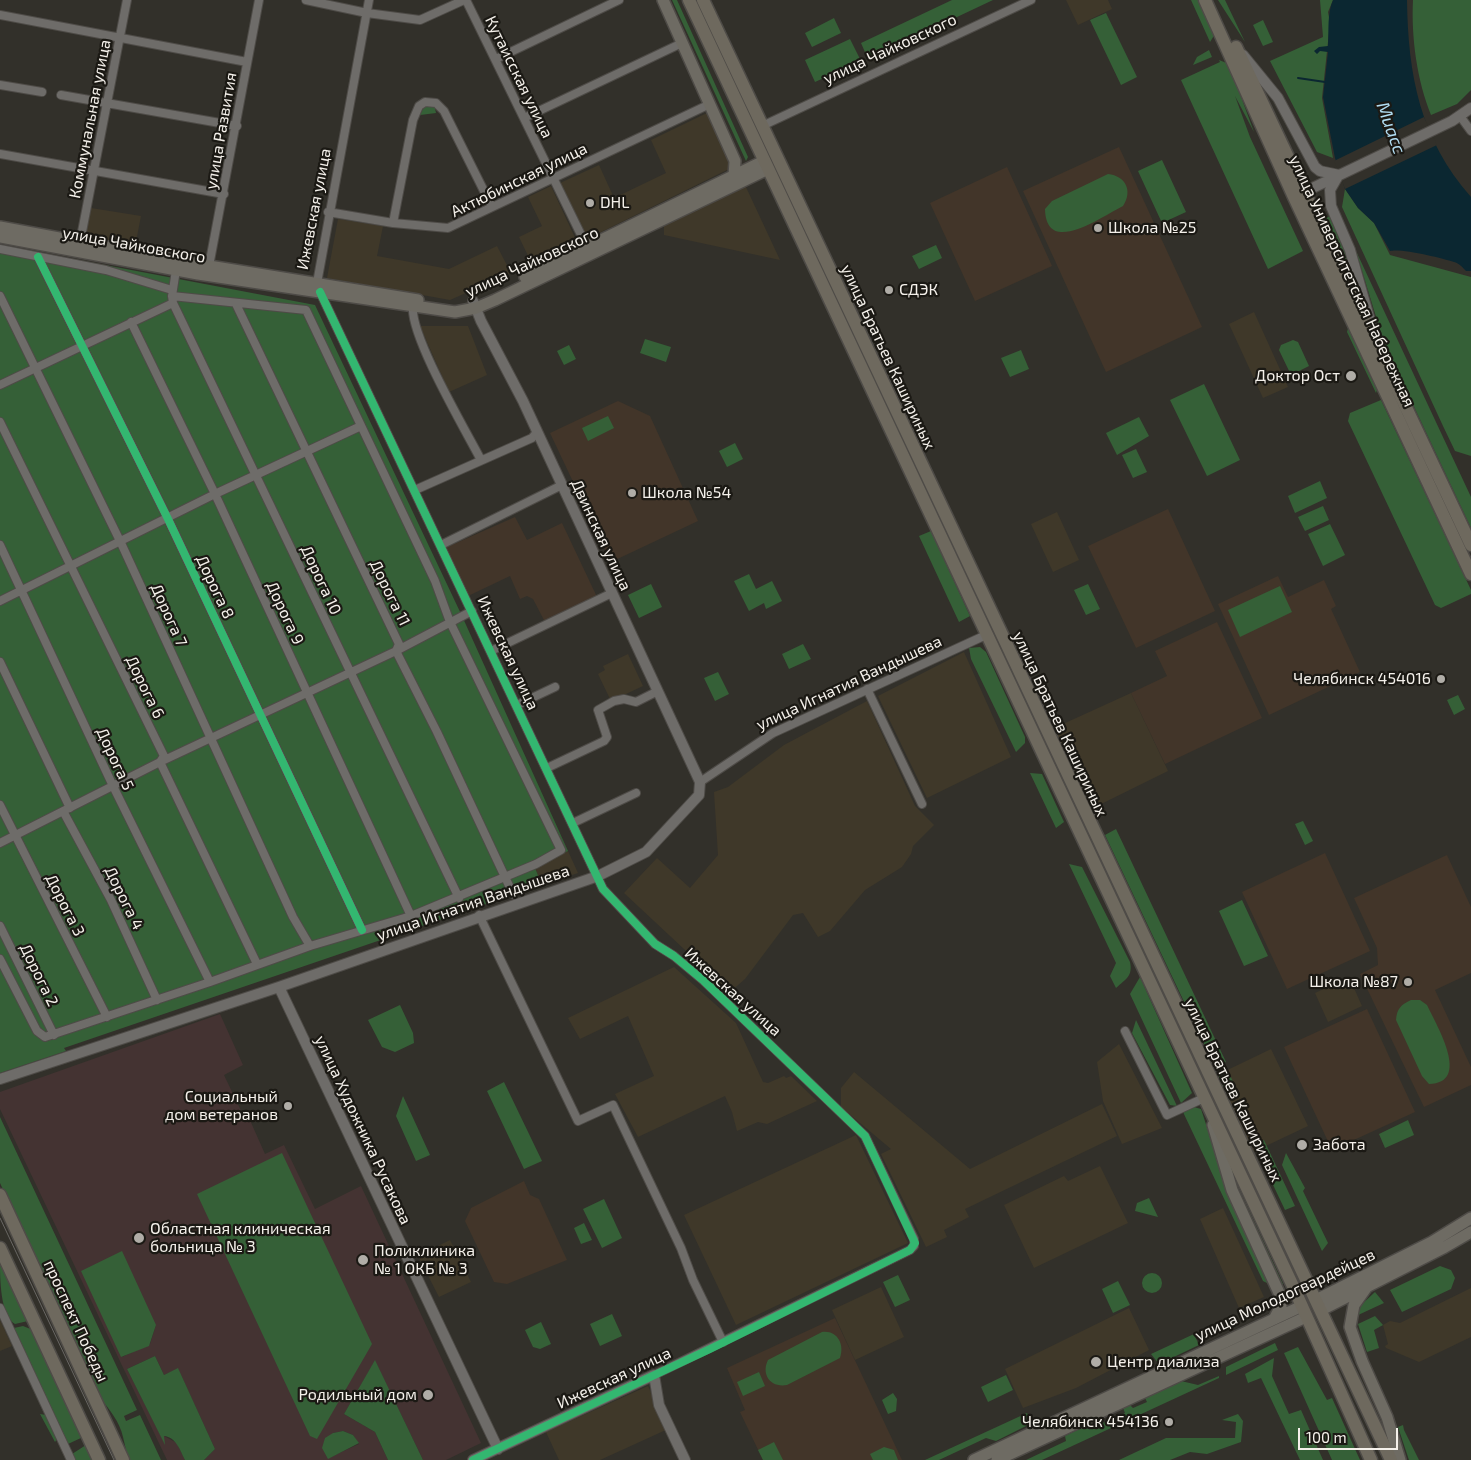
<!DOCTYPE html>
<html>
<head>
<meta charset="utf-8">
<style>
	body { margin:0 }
	#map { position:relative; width:1471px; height:1460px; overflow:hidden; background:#32302a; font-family:"Exo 2",sans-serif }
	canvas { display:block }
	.scale { position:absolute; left:1298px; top:1428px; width:100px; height:22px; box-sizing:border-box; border:2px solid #f4f0ea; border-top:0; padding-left:6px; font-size:15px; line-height:18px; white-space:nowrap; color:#f4f0ea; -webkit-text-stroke:4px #1b1914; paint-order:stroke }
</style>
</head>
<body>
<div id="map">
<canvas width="1471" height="1460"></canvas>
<div class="scale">100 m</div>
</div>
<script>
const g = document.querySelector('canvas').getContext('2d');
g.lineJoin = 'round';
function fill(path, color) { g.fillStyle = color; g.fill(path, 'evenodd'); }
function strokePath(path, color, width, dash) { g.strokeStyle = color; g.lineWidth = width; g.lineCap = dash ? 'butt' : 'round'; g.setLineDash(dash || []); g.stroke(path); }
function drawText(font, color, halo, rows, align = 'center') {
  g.font = font + ' "Exo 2",sans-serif'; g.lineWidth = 4.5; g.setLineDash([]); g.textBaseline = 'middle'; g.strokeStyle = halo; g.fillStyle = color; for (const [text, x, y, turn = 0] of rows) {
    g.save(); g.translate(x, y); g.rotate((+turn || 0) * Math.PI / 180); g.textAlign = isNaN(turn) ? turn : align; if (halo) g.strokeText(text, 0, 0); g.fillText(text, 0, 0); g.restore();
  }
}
const built = new Path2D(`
	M1066,0h42l4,9 -34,16z
	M709,112l24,55 -146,72 -27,-56 39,-18 15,33 52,-25 -15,-33z
	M745,185l35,75 -116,-25v-9z
	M551,186l26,56 -45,22 -13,-27 23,-11 -14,-29z
	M91,208l50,8 -6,31 -50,-10z
	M338,219l45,7 -6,30 72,13 48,-23 14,27 -61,27 -123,-22z
	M1254,312l34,75 -25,11 -34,-74z
	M420,326h48l19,49 -38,17z
	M1057,512l22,48 -26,12 -22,-48z
	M964,652l47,105 -84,41 -49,-102z
	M628,654l15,32 -32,15 -13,-27 7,-4 -2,-4z
	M1131,693l37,78 -79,39 -37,-81z
	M867,701l48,105 19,19 -21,21 -2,8 -9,13 -37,23 -35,41 -12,6 -15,-24 -10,2 -48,64 -15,13 -106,-99 33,-35 33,30 28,-33 -4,-63 14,-5 56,-42z
	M568,851l10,22 -36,12 -7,-17z
	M674,967l62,56 27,59 5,1 16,-7 2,2 5,-2 26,25 -50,23 -9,-2 -21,9 -5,-19 -7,-16 -87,41 -23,-43 39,-18 -26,-60 -48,23 -12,-21z
	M1349,977l13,29 -34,16 -13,-29z
	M1119,1044l43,84 -40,16 -19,-43 -6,-39z
	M1271,1049l37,77 -57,27 -36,-77z
	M854,1072l116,97 132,-65 15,32 -152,73 4,8 -25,13 3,7 -21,10 -45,-93 10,-5 -50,-42v-19z
	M856,1135l52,108 -172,82 -52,-110z
	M1100,1166l28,57 -94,45 -30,-63 60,-29 4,5z
	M1223,1208l41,89 -25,11 -39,-89z
	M450,1240l21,42 -32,15 -21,-41z
	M881,1287l23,50 -49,23 -23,-50z
	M1471,1288v49l-52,25 -33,-14 -1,-2 3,-2 -5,-19 7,-4 10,2z
	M1129,1308l20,42 -73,38 -53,20 -18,-39z
	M0,1320l12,26 -12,5z
	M648,1386l20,43 -68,31h-41l-13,-28z`);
const education = new Path2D(`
	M1119,147l83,180 -96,45 -83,-181z
	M1007,167l45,99 -77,35 -45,-98z
	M618,401l32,15 48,105 -87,41 -61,-129z
	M1168,509l47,102 -79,37 -48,-102z
	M515,517l12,23 35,-17 35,74 -52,25 -12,-23 -6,-3 -7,3 -10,-23 -42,20 -23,-48z
	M1278,576l10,21 36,-17 12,26 -5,3 29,63 -91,43 -51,-111z
	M1217,622l45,96 -97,46 -34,-71 36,-17 -12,-25z
	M1325,853l45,98 -83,38 -45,-97z
	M1447,855l24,52v66l-36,17 36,77v18l-47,22 -64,-133 18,-9 -1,-17 -23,-50z
	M1367,1009l48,103 -83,38 -48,-103z
	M524,1181l6,14 9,4 28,61 -60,24 -13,-2 -29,-61 6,-13z
	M835,1318l67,142h-139l-23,-48 5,-2 -18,-42z`);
const medical = new Path2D(`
	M220,1014l23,51 -19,10 21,44 4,-1 16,36 19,-9 31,64 46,-23 120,257 -35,17h-23l-48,-99 -31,53 31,18 13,28h-184l11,-11 -37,-80 -14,6 -9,-19 -28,13 37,73v-6l13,7 8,17h-18l-167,-351v-17zM156,1325l-6,19 -28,13zM343,1431l10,4 6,9 -31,14 5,-25z`);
const green = new Path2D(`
	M672,0h5l71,157 -2,4z
	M952,0h41l-125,59 -7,-16z
	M1191,0h9l15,34 -5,8z
	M1218,0h7l20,42z
	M1320,0h13l-5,12 2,11 -8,75 11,60 -16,-6 -47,-91 53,-24z
	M1413,0h58v90l-14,14 -26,11c-14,-34 -20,-78 -18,-115z
	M1106,13l31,64 -16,8 -31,-65z
	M834,18l7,15 -29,14 -7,-14z
	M1263,20l10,22 -10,4 -10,-21z
	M850,39l11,22 -46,21 -10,-22z
	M1209,50l3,7 -19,8 4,-8z
	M1219,60l10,4 25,68 -19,-36 15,41 53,114 -35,18 -87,-189 39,-18z
	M425,104h9l2,9 -16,2z
	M1162,160l24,52 -24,11 -24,-52z
	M1108,174c18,2 25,17 15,32 -22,11 -77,51 -78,3l7,-8z
	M1345,189l13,19 16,15 16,32 81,22v179l-16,-5 -12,-25 -101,-219z
	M1330,216l24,59 -2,2 -27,-59z
	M0,245l315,60 147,311 106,235 -33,17 7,17 -478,163 2,3 -66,22z
	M936,245l6,13 -23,11 -7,-13z
	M1356,251l115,246v31l-87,-185z
	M1348,328l29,62 -1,3 -29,-61z
	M645,339l26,8 -5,15 -26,-9z
	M1293,340l5,2 11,24 -18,9 -12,-25 2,-5z
	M569,345l7,14 -12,6 -7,-14z
	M1021,350l8,19 -19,8 -9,-19z
	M1204,384l36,76 -33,16 -37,-76z
	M1381,400l90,190v4l-30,14 -6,-3 -87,-184 2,-8z
	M608,416l6,12 -26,13 -6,-13z
	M1139,417l10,19 -32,19 -11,-22z
	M735,443l8,16 -16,8 -8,-16z
	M1136,449l11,23 -14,6 -11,-23z
	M1320,481l7,17 -32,15 -7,-17z
	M1323,506l6,14 -24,11 -7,-14z
	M1330,524l15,31 -22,11 -15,-32z
	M931,531l39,85 -11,6 -40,-86z
	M749,574l7,15 16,-8 10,20 -16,8 -2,-6 -15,8 -15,-30z
	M651,584l11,23 -23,11 -11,-23z
	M1088,584l12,25 -14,6 -12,-25z
	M1280,586l12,26 -52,25 -12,-27z
	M803,644l8,15 -22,10 -7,-15z
	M980,647l6,5 39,85v6l-9,9 -45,-93 -2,-11z
	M718,672l11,22 -14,7 -11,-23z
	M1458,695l7,14 -11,6 -7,-15z
	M1030,773l12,1 22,48 -8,6z
	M1303,821l10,20 -8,4 -10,-21z
	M1116,829l110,233 -11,5 -110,-232z
	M1069,864l13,3 48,95c3,14 -4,17 -14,26l-6,-12 6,-13z
	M1242,900l26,56 -24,10 -25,-55z
	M1140,977l52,116 -11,10 -51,-109z
	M1411,1000h9l7,5c11,23 44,78 2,79l-7,-8 -26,-56c1,-12 5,-15 15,-20z
	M400,1005l13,28 1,10 -19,9 -13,-5 -14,-27z
	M1136,1020l41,86 -7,-1 -38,-72z
	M1227,1069l13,27 -10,4 -13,-27z
	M504,1082l38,79 -18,8 -37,-78z
	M403,1096l27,59 -14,6 -20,-45z
	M1194,1107l7,2 14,43 56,133 -8,-4 -80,-169z
	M0,1117l137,293 -13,6 2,5 14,-6 21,45h-31c-4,-8 -5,-15 -7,-23 -3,-15 -14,-28 -22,-38l-101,-216z
	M1408,1120l6,15 -29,13 -6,-14z
	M1264,1140l31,66 -10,4 -31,-65z
	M282,1153l90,191 -55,95 -7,-3 -113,-242z
	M1286,1153l19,35 -2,3 25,52 -6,8 -40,-86z
	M1237,1185l46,99 -2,1 -46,-99z
	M1149,1198l9,19 -23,-6 2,-8z
	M604,1199l18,39 -20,10 -19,-39z
	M584,1223l8,17 -11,4 -7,-16z
	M122,1251l34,74 -7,21 -28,11 -40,-86z
	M0,1261l28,60 -13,3c-15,-9 -15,-46 -15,-63z
	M1440,1266l11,4 4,8 -4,11 -49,23 -12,-22z
	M1142 1283a10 10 0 1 1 20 0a10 10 0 1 1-20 0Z
	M898,1275l12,25 -15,7 -12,-25z
	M1118,1281l12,24 -17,8 -11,-24z
	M1375,1292l9,11 -28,13 5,-11z
	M612,1314l10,22 -22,10 -10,-22z
	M1375,1316l8,9 -9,5 5,18 -12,4 -9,-28z
	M541,1322l10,22 -11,5 -7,-2 -8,-17z
	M23,1326l10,4 50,107 -15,7 -54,-116z
	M822,1332c15,-2 23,12 18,26l-53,27c-17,3 -26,-11 -19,-25z
	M1194,1334l5,11 -40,19 -8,-10z
	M1275,1343l3,7 -52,25v-8z
	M1298,1347l29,53 5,-2 28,62h-28l-48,-107z
	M155,1356l9,19 14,-7 37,81 -11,11h-19c-5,-10 -9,-23 -21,-24l1,9 -38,-76z
	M1274,1358l-2,18 17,38 12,-4 22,50h-23l-39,-82 -13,5 -3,-9z
	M375,1360l48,100h-35l-13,-28 -31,-18z
	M759,1372l6,14 -22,10 -6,-14z
	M1006,1375l7,15 -25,12 -7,-15z
	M1219,1376v2l-177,82h-16l40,-19 -1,-5 24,-12 5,3 31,-14 -2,-5 7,-3 3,3 14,-6 -2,-4 36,-17 17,4z
	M893,1393l4,6 -1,12 -8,3 -6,-14z
	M1027,1413l5,10 -36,18 -10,-3 -47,22h-14z
	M40,1414l6,1 11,24 -2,3z
	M1238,1414l5,7 -2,21 -34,12 -17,-2 -20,8h-51l47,-22h69l1,-16 -14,-2z
	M1403,1425l1,5 15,30h-10l-11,-33z
	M343,1431l10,4 6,8 -31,16 -6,-11 3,-10 8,-5z
	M774,1442l9,18h-20l-5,-10z
	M86,1445l7,15h-18l-3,-6z
	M884,1447l10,3 4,10h-25l-3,-6z`);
const water = new Path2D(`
	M1333,0h74c1,75 13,139 64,197v74h-5c-3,-3 -7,-8 -12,-9 -12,-4 -53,-14 -64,-11l-16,-28 -16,-15 -13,-19 -10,-31 -12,-61 5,-45 -8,-1 -3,3 -3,-3 5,-4 9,-1c1,-16 -1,-32 5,-46z`);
const pier = new Path2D(`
	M1424,117l13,28 -92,44 -11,-28z`);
const stream = new Path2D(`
	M1298,78l27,4`);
const minor = new Path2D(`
	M306,0l61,13 53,7 44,-20
	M466,0l121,247
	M0,15l247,47
	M496,59l123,-59
	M0,85l42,7
	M61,95l176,31
	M1460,116l11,15
	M524,118l158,-75
	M762,126l269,-126
	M0,154l224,40
	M328,212l65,11 55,5 262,-124
	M393,223l20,-103 6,-14 6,-4 11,1 8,8 48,96
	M80,242l47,-242
	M0,249l106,21 66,20
	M38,257l130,262 194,411
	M209,266l50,-266
	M176,270l-4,26 1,7 286,595
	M317,283l52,-283
	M320,292l283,597 52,55 19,12 30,25 161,155 49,103v7l-4,4 -256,125
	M0,296l121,247 172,374 17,29
	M236,304l163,340 -3,7 41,81 76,162
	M413,307c-3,29 53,124 68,153
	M131,322l84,172 196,422
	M0,385l173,-82
	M0,422l164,334 -4,6 97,202
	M415,490l117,-52 5,-6
	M0,545l113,241 97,196
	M441,545l121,-60
	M0,601l215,-107 146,-68
	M491,651l121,-58
	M0,662l70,146
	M867,689l55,115
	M517,705l38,-18
	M547,768l57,-27 3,-4 -9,-27 16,-9 10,-2 12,3 22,-11
	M700,782l73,-49 213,-98
	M0,805l107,212
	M63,811l48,89 46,100
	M573,823l63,-30
	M0,843l160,-81 236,-111 76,-40
	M479,915l99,206 35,-16 68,143 12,32 30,62
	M0,926l54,109
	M0,959l37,72 8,6 165,-55 100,-36 101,-30 125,-52 25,-14 -111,-228 -15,-41 -129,-271 -134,-14
	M1125,1031l42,84 37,-17
	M0,1308l71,152`);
const tertiary = new Path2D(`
	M1243,55l35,43 37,69 5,4 19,4
	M1338,176l-8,14 1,16 19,44 21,74
	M1298,195l154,-74 19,-13
	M279,987l219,462
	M0,1079l279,-92 319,-111 48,-24 53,-57 1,-13 -177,-381 -42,-80 -8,-20
	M473,1460l181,-85 5,30 26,55`);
const secondary = new Path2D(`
	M663,0l72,161 -1,15
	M0,227l209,39 209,34
	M0,237l198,37 257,38 21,-4 19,-8 273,-131
	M525,277l239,-116
	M1213,1125l19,65 48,105 1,11 -7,13
	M1366,1288l-12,17 -4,22 12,34 25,56 13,43
	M1316,1300l116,-58 39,-24
	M1321,1310l124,-63 26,-15
	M974,1460l328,-154
	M997,1460l309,-143`);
const primary = new Path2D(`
	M689,0l603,1284 79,176
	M703,0l688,1460
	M1205,0l89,197 177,377
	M1236,47l235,498
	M0,1195l123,265
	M0,1248l99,212`);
const tram = new Path2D(`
	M0,1218l114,242`);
const cycleway = new Path2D(`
	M38,257l130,262 194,411
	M320,292l283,597 52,55 19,12 30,25 161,155 50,107 -5,7 -200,99 -237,111`);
const markers = [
	[590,203,5,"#b0ada7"],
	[1098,228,5,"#b0ada7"],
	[889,290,5,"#b0ada7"],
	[1351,376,6,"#b0ada7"],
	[632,493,5,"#b0ada7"],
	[1441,679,5,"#b0ada7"],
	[1408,982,5,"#b0ada7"],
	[288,1106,5,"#b0ada7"],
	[1302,1145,6,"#b0ada7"],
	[139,1238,6,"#b0ada7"],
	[363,1260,6,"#b0ada7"],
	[1096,1362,6,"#b0ada7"],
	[428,1395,6,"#b0ada7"],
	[1169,1422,5,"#b0ada7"]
];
const streetNames = [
	["улица Чайковского",890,49,-25],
	["Кутаисская улица",519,77,64],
	["Коммунальная улица",90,119,-79],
	["улица Развития",221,131,-80],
	["Актюбинская улица",519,180,-26],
	["Ижевская улица",314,209,-79],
	["улица Чайковского",134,245,10],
	["улица Чайковского",532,262,-25],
	["улица Университетская Набережная",1352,281,65],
	["улица Братьев Кашириных",888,357,65],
	["Двинская улица",601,535,65],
	["Дорога 10",321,580,65],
	["Дорога 8",215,587,65],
	["Дорога 11",390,593,64],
	["Дорога 9",285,613,65],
	["Дорога 7",169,615,66],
	["Ижевская улица",508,653,65],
	["улица Игнатия Вандышева",849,683,-25],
	["Дорога 6",145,687,64],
	["улица Братьев Кашириных",1060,724,65],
	["Дорога 5",115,759,65],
	["Дорога 4",124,898,64],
	["улица Игнатия Вандышева",473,903,-19],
	["Дорога 3",65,905,63],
	["Дорога 2",39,975,64],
	["Ижевская улица",733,992,42],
	["улица Братьев Кашириных",1233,1090,64],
	["улица Художника Русакова",363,1130,65],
	["улица Молодогвардейцев",1285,1295,-25],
	["проспект Победы",76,1321,65],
	["Ижевская улица",614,1378,-25]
];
const poiNames = [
	["DHL",600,203],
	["Школа №25",1108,228],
	["СДЭК",899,290],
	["Доктор Ост",1340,376,"right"],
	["Школа №54",642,493],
	["Челябинск 454016",1431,679,"right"],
	["Школа №87",1398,982,"right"],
	["Социальный",278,1097,"right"],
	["дом ветеранов",278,1115,"right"],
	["Забота",1313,1145],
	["Областная клиническая",150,1229],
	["больница № 3",150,1247],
	["Поликлиника",374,1251],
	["№ 1 ОКБ № 3",374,1269],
	["Центр диализа",1107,1362],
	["Родильный дом",417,1395,"right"],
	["Челябинск 454136",1159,1422,"right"]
];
const waterNames = [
	["Миасс",1391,128,70]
];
fill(built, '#3f3829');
fill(education, '#423529');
fill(medical, '#443332');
fill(green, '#356037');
fill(water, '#0b2731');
fill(pier, '#32302a');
strokePath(stream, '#0b2731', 2);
strokePath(minor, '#4e4b47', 10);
strokePath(tertiary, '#4e4b47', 12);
strokePath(secondary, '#4e4b47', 14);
strokePath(primary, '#4e4b47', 15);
strokePath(minor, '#6e6c69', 8);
strokePath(tertiary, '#6e6c69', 10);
strokePath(secondary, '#6e6b63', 11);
strokePath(primary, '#6e695e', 12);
strokePath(tram, '#696764', 1);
strokePath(cycleway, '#33b770', 8);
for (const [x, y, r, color] of markers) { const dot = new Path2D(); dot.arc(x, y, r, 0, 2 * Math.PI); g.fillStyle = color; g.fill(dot); strokePath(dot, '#1b1914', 2); }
drawText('16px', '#f4f0ea', '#1b1914', streetNames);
drawText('16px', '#f4f0ea', '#1b1914', poiNames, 'left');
drawText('italic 18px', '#b1ddf2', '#1b1914', waterNames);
</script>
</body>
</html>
